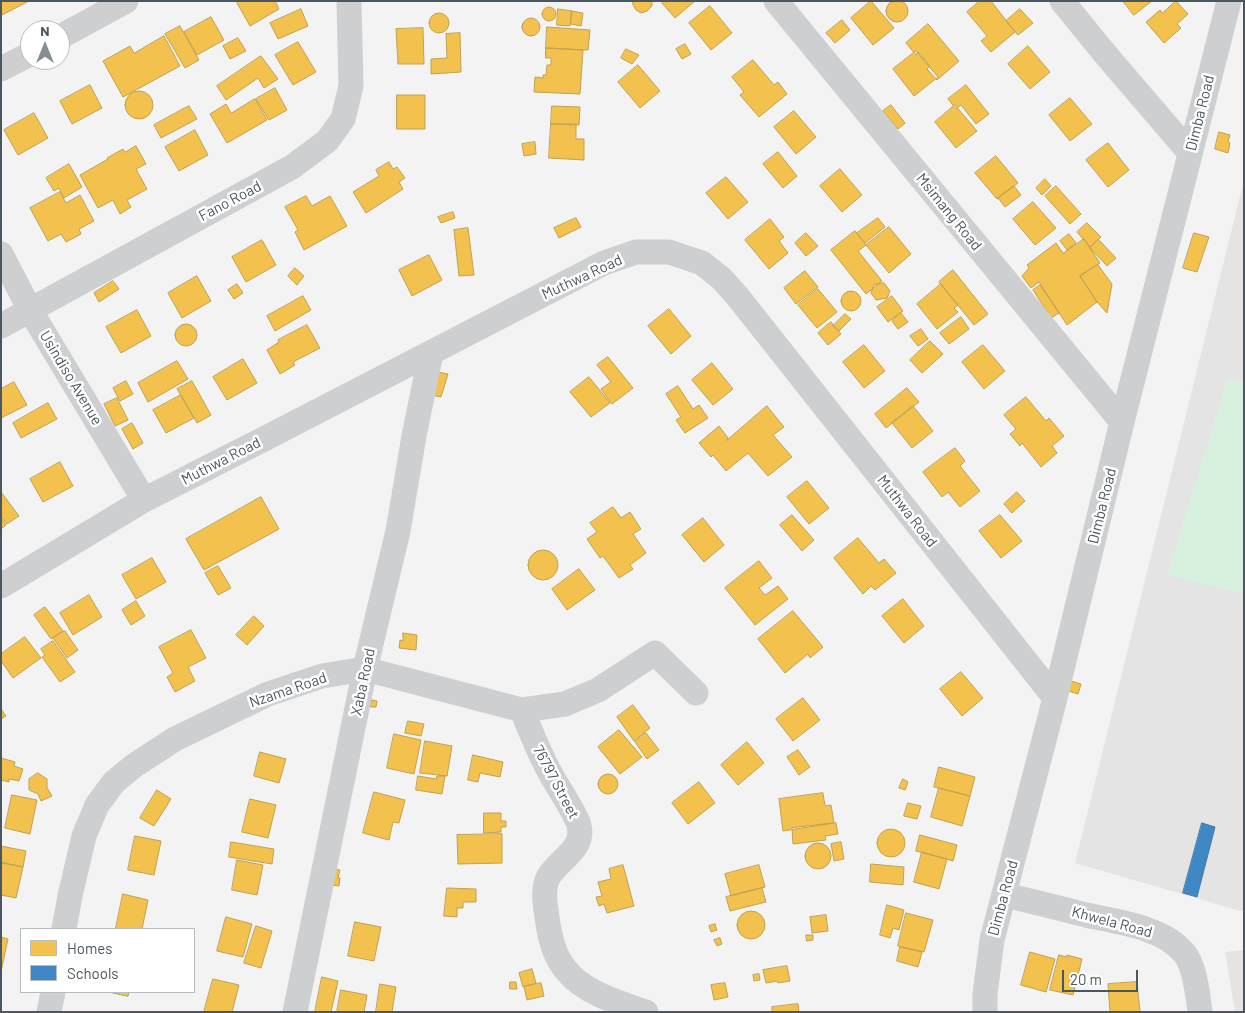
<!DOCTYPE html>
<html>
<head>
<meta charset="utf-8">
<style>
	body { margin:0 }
	#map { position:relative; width:1245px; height:1013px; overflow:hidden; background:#f3f3f3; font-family:Barlow,sans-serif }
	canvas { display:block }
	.frame { position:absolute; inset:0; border:2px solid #4a5760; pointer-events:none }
	.legend { position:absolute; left:20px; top:928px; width:175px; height:65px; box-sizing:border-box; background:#fff; border:1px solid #b7bcbf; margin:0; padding:6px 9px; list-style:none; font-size:15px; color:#4a5760 }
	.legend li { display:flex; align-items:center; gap:10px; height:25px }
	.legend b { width:25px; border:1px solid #b7bcbf }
	.north { position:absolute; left:20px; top:20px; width:50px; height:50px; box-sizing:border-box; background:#fff; border:1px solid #b7bcbf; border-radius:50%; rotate:0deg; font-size:14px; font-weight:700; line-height:20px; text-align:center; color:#4a5760 }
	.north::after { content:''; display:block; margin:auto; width:18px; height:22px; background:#858e93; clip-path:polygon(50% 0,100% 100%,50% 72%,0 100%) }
	.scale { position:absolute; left:1062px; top:970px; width:76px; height:22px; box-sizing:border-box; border:2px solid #4a5760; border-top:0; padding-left:6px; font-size:15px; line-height:18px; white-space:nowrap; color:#4a5760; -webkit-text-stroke:4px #fff; paint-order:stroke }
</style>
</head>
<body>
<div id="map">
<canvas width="1245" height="1013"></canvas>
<div class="frame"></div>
<ul class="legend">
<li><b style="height:14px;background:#f2c14e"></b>Homes</li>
<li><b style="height:14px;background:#3f88c5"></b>Schools</li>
</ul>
<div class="north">N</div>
<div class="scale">20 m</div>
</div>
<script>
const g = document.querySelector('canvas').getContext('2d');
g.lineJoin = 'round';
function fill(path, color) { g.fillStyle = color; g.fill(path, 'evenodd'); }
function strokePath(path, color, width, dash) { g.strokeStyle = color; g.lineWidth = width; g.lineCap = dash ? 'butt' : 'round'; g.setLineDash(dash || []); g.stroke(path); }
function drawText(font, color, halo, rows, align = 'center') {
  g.font = font + ' Barlow,sans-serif'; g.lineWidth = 5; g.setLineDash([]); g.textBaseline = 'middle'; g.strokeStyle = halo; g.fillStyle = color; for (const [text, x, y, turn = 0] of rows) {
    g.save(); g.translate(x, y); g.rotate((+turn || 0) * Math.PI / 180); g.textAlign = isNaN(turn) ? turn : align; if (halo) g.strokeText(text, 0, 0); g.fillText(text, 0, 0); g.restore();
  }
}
const education = new Path2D(`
	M1244,180v732l-169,-49z
	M1244,950v62h-9l-10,-60z`);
const green = new Path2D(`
	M1228,378l16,4v212l-77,-19z`);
const homes = new Path2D(`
	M886 11a11 11 0 1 1 22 0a11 11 0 1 1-22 0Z
	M1,1h28l-27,14z
	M240,1h35l4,8 -29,17 -13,-23z
	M633,1h19v5l-5,5 -6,2 -5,-3 -3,-5z
	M664,1h31l-20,17 -13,-15z
	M871,1l23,27 -21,17 -22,-27z
	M980,1h11l24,31 -24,20 -10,-11 6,-5 -20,-24z
	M1123,1h29l-18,14z
	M1176,1l12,13 -11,10 4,4 -17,15 -18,-21 14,-12 2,3z
	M710,6l22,27 -21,17 -22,-27z
	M542 14a7 7 0 1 1 14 0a7 7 0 1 1-14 0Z
	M301,9l7,17 -30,13 -8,-16z
	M558,9l14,2 -2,15 -13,-1z
	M1020,9l13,14 -15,12 -12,-14z
	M572,11l11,2 -2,13 -10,-2z
	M429 23a10 10 0 1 1 20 0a10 10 0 1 1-20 0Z
	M211,17l13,23 -27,15 -13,-23z
	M522 27a9 9 0 1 1 18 0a9 9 0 1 1-18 0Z
	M842,20l8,10 -15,13 -9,-10z
	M928,24l31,37 -22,19 -10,-11 3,-3 -12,-14 -2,3 -10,-12z
	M180,26l19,34 -14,8 -20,-34z
	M547,27l43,3 -2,20 -42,-2z
	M423,28l1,36h-26l-2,-35z
	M460,33l1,39 -30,2v-15l16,-1 -1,-24z
	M164,36l16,30 -57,31 -20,-36 27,-15 4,7z
	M238,38l8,13 -16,8 -7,-13z
	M298,42l18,30 -23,13 -18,-30z
	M685,44l6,10 -9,5 -6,-10z
	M1028,46l22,26 -20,17 -22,-25z
	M546,48l37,2 -3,44 -46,-2 1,-15 8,1v-3h3l1,-10h4v-7h-5z
	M626,49l13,6 -7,9 -11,-6z
	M916,51l22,26 -24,19 -21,-27z
	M261,56l17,23 -14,9 -6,-10 -32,22 -9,-14z
	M753,60l21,25 4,-3 9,12 -28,23 -19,-22 4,-3 -12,-15z
	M638,65l22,26 -20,17 -22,-26z
	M90,85l12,23 -30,16 -12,-23z
	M966,85l23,29 -13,10 -15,-19 -5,4 -8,-10z
	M275,88l12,22 -18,10 -13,-21z
	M125 105a14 14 0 1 1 28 0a14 14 0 1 1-28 0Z
	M397,95h28v34h-28z
	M1070,98l22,26 -22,17 -21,-26z
	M255,99l12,21 -40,23 -17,-29 16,-10 5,9z
	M891,105l14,18 -7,6 -15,-18z
	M955,105l22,26 -21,17 -21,-26z
	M189,106l8,13 -36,19 -7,-13z
	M552,106l28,1 -1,18 -28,-1z
	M794,111l22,26 -20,17 -22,-27z
	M34,113l14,25 -30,17 -14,-25z
	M551,124h25v15h8v21l-35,-2z
	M195,130l13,25 -29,16 -14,-24z
	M1219,132l11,3 -2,7 2,1 -2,10 -13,-4z
	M535,142l1,12 -12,2 -2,-12z
	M1108,143l21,27 -21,17 -22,-27z
	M136,146l10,18 -10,5 11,20 -20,11 4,7 -11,7 -7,-14 -15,8 -18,-33 28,-16 -1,-1 16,-9 2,3z
	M778,152l19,24 -14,12 -20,-24z
	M996,156l22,27 -21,16 -22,-26z
	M389,162l4,7 4,-2 8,11 -6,4 4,7 -37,24 -13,-21 26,-16 -3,-6z
	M69,164l13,23 -18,11 -5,-10 -5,3 -8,-13z
	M840,169l22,26 -20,17 -22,-26z
	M726,177l22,25 -20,17 -22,-26z
	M1045,179l6,7 -9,9 -6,-7z
	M1014,186l7,9 -16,12 -7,-9z
	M1056,186l25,28 -11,10 -25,-28z
	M60,192l6,11 14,-8 14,26 -15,8 2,5 -15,8 -5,-8 -13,7 -18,-33z
	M306,196l6,10 18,-10 17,30 -43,24 -9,-18 3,-2 -13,-23z
	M1033,202l23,26 -21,17 -22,-26z
	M453,212l2,6 -14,5 -3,-6z
	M576,218l5,9 -22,11 -5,-10z
	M878,218l7,9 -20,16 -8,-10z
	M770,219l14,18 -5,4 9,12 -19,16 -24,-29z
	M1087,223l14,14 -11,10 -13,-15z
	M889,227l22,27 -22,19 -23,-28z
	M468,228l6,47 -15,1 -5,-46z
	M855,231l11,14 -8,6 24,30 -16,13 -35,-44z
	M806,233l12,13 -12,10 -11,-13z
	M1194,233l15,4 -12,35 -14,-4z
	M1069,234l7,9 -9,7 -7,-9z
	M1084,239l16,24 -20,13 17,26 -30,23 -28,-43 -8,6 -9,-12 7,-8 -2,-3 29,-22 7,10z
	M262,240l14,25 -30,17 -14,-25z
	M1099,240l17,18 -9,8 -17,-18z
	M429,255l13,25 -30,16 -13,-26z
	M1098,265l14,19 -5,29 -10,-11 -17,-26z
	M295,268l9,8 -7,9 -9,-9z
	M953,270l35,44 -14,11 -35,-43z
	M805,271l13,16 -22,17 -12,-16z
	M197,276l14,25 -29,17 -14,-25z
	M113,281l6,8 -20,13 -5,-9z
	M884,283l6,8 -3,7 -11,2 -5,-7 3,-8z
	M237,284l6,9 -9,6 -6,-9z
	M941,284l17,21 -4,3 4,4 -21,17 -20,-25z
	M1040,285l19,28 -8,5 -18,-28z
	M818,289l19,23 -20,16 -19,-23z
	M841 301a10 10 0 1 1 20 0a10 10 0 1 1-20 0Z
	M303,296l8,14 -36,21 -8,-15z
	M892,296l11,15 -15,11 -11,-15z
	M669,309l22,27 -20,18 -23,-28z
	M137,310l14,26 -30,17 -15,-26z
	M901,313l7,9 -10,7 -6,-8z
	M845,314l6,5 -12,12 -6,-5z
	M961,317l8,12 -20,15 -9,-11z
	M831,322l10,12 -13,11 -10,-12z
	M175 335a11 11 0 1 1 22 0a11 11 0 1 1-22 0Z
	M307,325l13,23 -27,14 2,3 -15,9 -13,-24 12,-8 -1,-2z
	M921,329l7,10 -10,7 -8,-10z
	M930,341l13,13 -21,19 -12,-13z
	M864,345l21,26 -21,17 -21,-26z
	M983,345l22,26 -21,18 -22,-27z
	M608,357l25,31 -21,16 -11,-15 10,-7 -14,-17z
	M243,359l14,24 -30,17 -14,-23z
	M177,361l11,18 -40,23 -10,-19z
	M712,363l21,26 -20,16 -21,-25z
	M438,372l10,2 -7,23 -10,-2z
	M589,377l21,26 -19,14 -21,-25z
	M126,381l7,13 -13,7 -7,-13z
	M192,381l19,34 -14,8 -20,-34z
	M14,382l13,23 -26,13v-29z
	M678,386l15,23 6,-4 9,13 -23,15 -9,-13 5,-3 -15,-23z
	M907,388l12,14 -33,26 -11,-14z
	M181,395l13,23 -28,15 -13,-23z
	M1026,397l20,24 3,-3 15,18 -12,10 5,7 -16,14 -19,-24 -2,3 -10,-12 6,-5 -12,-14z
	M117,398l11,22 -13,6 -11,-22z
	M48,403l9,16 -36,19 -8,-15z
	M767,406l17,21 -11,8 19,22 -24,19 -20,-23 -22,18 -13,-16 -2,2 -12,-14 20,-17 9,12 -1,2z
	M913,406l20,25 -21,17 -20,-25z
	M132,423l11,20 -10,6 -11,-20z
	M955,448l10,13 -5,5 20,25 -20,16 -12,-15 -6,5 -19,-25z
	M60,462l13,24 -30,16 -13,-23z
	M807,481l22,27 -20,16 -22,-27z
	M1,492l18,24 -12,8 -6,-8z
	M1017,492l8,9 -13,12 -8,-9z
	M261,497l18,32 -75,41 -18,-31z
	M613,507l8,11 9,-6 11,17 -8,5 13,19 -16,12 3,4 -14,9 -16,-22 -3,2 -13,-19 10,-7 -7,-9z
	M792,515l22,25 -12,11 -22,-26z
	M1000,515l22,26 -21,17 -22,-27z
	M1,518l5,7 -5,4z
	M703,518l21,27 -20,17 -22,-27z
	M858,538l21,25 5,-4 12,14 -21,17 -4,-4 -8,8 -29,-36z
	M528 565a15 15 0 1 1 30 0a15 15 0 1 1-30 0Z
	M152,558l14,24 -30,17 -14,-24z
	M759,561l13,17 -13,10 6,7 13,-9 10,13 -33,26 -30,-37z
	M218,566l13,22 -13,7 -13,-22z
	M579,569l16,21 -28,20 -15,-21z
	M89,595l13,22 -29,18 -13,-22z
	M903,599l21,27 -20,17 -22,-27z
	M136,601l9,15 -14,9 -9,-15z
	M45,607l18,24 -12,8 -17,-24z
	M793,611l30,36 -13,11 -2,-4 -23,19 -27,-34z
	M254,616l10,10 -17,19 -11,-10z
	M191,630l15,28 -18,9 7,14 -20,11 -8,-15 6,-4 -14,-26z
	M65,631l13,19 -11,8 -14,-20z
	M403,633l14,2 -1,15 -17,-2 1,-8 3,1z
	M25,637l16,21 -28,20 -12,-17v-7z
	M53,641l22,31 -15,10 -18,-25 3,-2 -4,-6z
	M961,672l22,26 -21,18 -22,-27z
	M1071,681l10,3 -3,10 -10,-3z
	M803,698l17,22 -27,21 -17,-22z
	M372,700l5,1 -1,6h-5z
	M633,705l17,23 -16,13 -17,-24z
	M1,709l5,7 -5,3z
	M408,721l16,3 -3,12 -16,-3z
	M619,730l23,27 -22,17 -22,-27z
	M646,733l13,17 -12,9 -12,-17z
	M394,734l27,6 -7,34 -27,-6z
	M425,741l27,5 -5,30 -27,-3z
	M747,742l17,21 -26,22 -17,-20z
	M798,750l12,17 -11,8 -12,-18z
	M260,752l26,7 -7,24 -25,-7z
	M473,755l30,7 -3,15 -20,-4 -2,9 -10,-2z
	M1,758l14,4 -1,4 9,3 -4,12 -10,-2v3l-8,-2z
	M939,767l36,10 -5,19 -36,-9z
	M38,773l9,6v9l5,8 -11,5 -3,-7 -9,-4v-11z
	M598 784a10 10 0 1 1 20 0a10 10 0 1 1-20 0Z
	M418,776l18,3 1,-3h8l-3,18 -26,-4z
	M903,779l5,3 -3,8 -6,-2z
	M699,782l16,21 -27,21 -16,-21z
	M939,788l31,8 -8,30 -31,-9z
	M157,790l14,9 -17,27 -14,-8z
	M374,792l31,8 -6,23 -6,-1 -4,18 -26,-7z
	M823,793l2,13 6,-1 3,18 -51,8 -4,-32z
	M12,795l25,5 -7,34 -25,-6z
	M250,799l26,6 -8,33 -26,-6z
	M908,803l13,3 -4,13 -13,-3z
	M484,813h17v8h5v6h-5v5l-17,1z
	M836,823l2,11 -13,2 1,4 -33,4 -1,-16z
	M877 843a14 14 0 1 1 28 0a14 14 0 1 1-28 0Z
	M502,834v29l-44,1 -1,-29z
	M920,835l37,10 -4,16 -37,-10z
	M135,836l26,5 -7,34 -26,-5z
	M231,842l43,7 -2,15 -43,-7z
	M841,842l3,17 -10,2 -3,-17z
	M805 856a13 13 0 1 1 26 0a13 13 0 1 1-26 0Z
	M1,846l25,5 -3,16 -22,-5z
	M922,852l25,7 -8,30 -25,-7z
	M237,860l26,5 -6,30 -25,-5z
	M1,863l22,4 -7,31 -15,-3z
	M871,864l33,3 -1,18 -33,-3z
	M623,865l11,41 -27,7 -3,-9 -5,2 -3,-9 6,-1 -4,-14 13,-3 -2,-10z
	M759,865l6,22 -34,9 -6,-22z
	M328,868l12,2 -2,8h2l-1,8 -14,-2z
	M447,888l29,1v13h-13v6h-6v9l-13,-1z
	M762,888l4,14 -36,9 -4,-14z
	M123,894l25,6 -6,29h-20l-6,-1z
	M887,905l17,5 -5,20 -6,-2 -3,10 -10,-3z
	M737 925a14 14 0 1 1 28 0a14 14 0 1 1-28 0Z
	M906,913l27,7 -9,32 -26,-6z
	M826,915l2,16 -16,2 -2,-16z
	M226,917l26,7 -9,33 -26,-6z
	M355,922l26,5 -7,34 -26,-5z
	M715,924l2,6 -6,2 -2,-6z
	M256,926l16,5 -11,37 -17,-5z
	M806,935h7v5l-6,1z
	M1,937l7,2 -7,33z
	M720,938l2,6 -5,2 -3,-6z
	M900,947l22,5 -4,15 -21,-6z
	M1030,952l25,7 -9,33 -25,-7z
	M1059,955l8,2v-2l15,4 -9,36 -23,-5z
	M787,966l3,15 -12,2 -1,-2 -11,2 -3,-13z
	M532,969l4,14 -13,4 -4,-14z
	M759,974l1,6 -6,1 -1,-6z
	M322,977l16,4 -7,31h-16z
	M213,979l26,6 -7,27h-28z
	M510,982h6l1,7h-7z
	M1137,982l3,30h-30l-2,-28z
	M541,983l3,13 -17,4 -3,-13z
	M725,983l3,14 -14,3 -3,-15z
	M380,984l16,3 -4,25h-16z
	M341,990l26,5 -3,17h-27z
	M109,992h20l-1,4z
	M798,1004l1,8h-27v-5z`);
const schools = new Path2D(`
	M1202,823l13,4 -18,70 -14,-4z`);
const minor = new Path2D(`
	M776,1l346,421
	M1062,1l44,54 84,98
	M60,37l66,-36
	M1,69l29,-15
	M1,254l29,56 114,190
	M1,326l291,-159 35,-26 16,-22 8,-33 -2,-85
	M1,586l143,-86 120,-61 340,-176 32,-11h33l33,11 20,16 16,18 317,401
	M522,710c8,20 16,40 26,59 8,16 19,30 27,47 1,3 4,6 4,10 6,22 -20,34 -30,50 -7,12 -4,27 -2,41 2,17 7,39 19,53 18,23 53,33 80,42
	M1004,895c27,6 55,13 82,20 31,7 77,12 98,38 11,12 14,43 16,59
	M64,929l6,-33 14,-60 13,-31 17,-23 21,-17 40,-26 93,-45 54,-18 43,-7 157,41 43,-6 33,-14 57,-37 41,40
	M49,1012l4,-20
	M295,1012l70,-343 33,-138 16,-95 17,-83
	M985,1012v-18l7,-54 63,-242 67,-276 107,-421`);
const streetNames = [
	["Dimba Road",1200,113,-76],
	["Fano Road",230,201,-28],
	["Msimang Road",949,212,51],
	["Muthwa Road",582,277,-25],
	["Usindiso Avenue",71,378,59],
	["Muthwa Road",221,461,-27],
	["Dimba Road",1102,506,-76],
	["Muthwa Road",907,511,52],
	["Xaba Road",363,682,-78],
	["Nzama Road",288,690,-19],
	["76797 Street",556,782,62],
	["Dimba Road",1003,898,-75],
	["Khwela Road",1112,922,15]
];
fill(education, '#e5e4e5');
fill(green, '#d8f1df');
fill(homes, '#f2c14e');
strokePath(homes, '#c0a153', 1);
fill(schools, '#3f88c5');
strokePath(schools, '#4279a7', 1);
strokePath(minor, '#cdcfd1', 25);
drawText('15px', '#4a5760', '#fff', streetNames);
</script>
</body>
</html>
